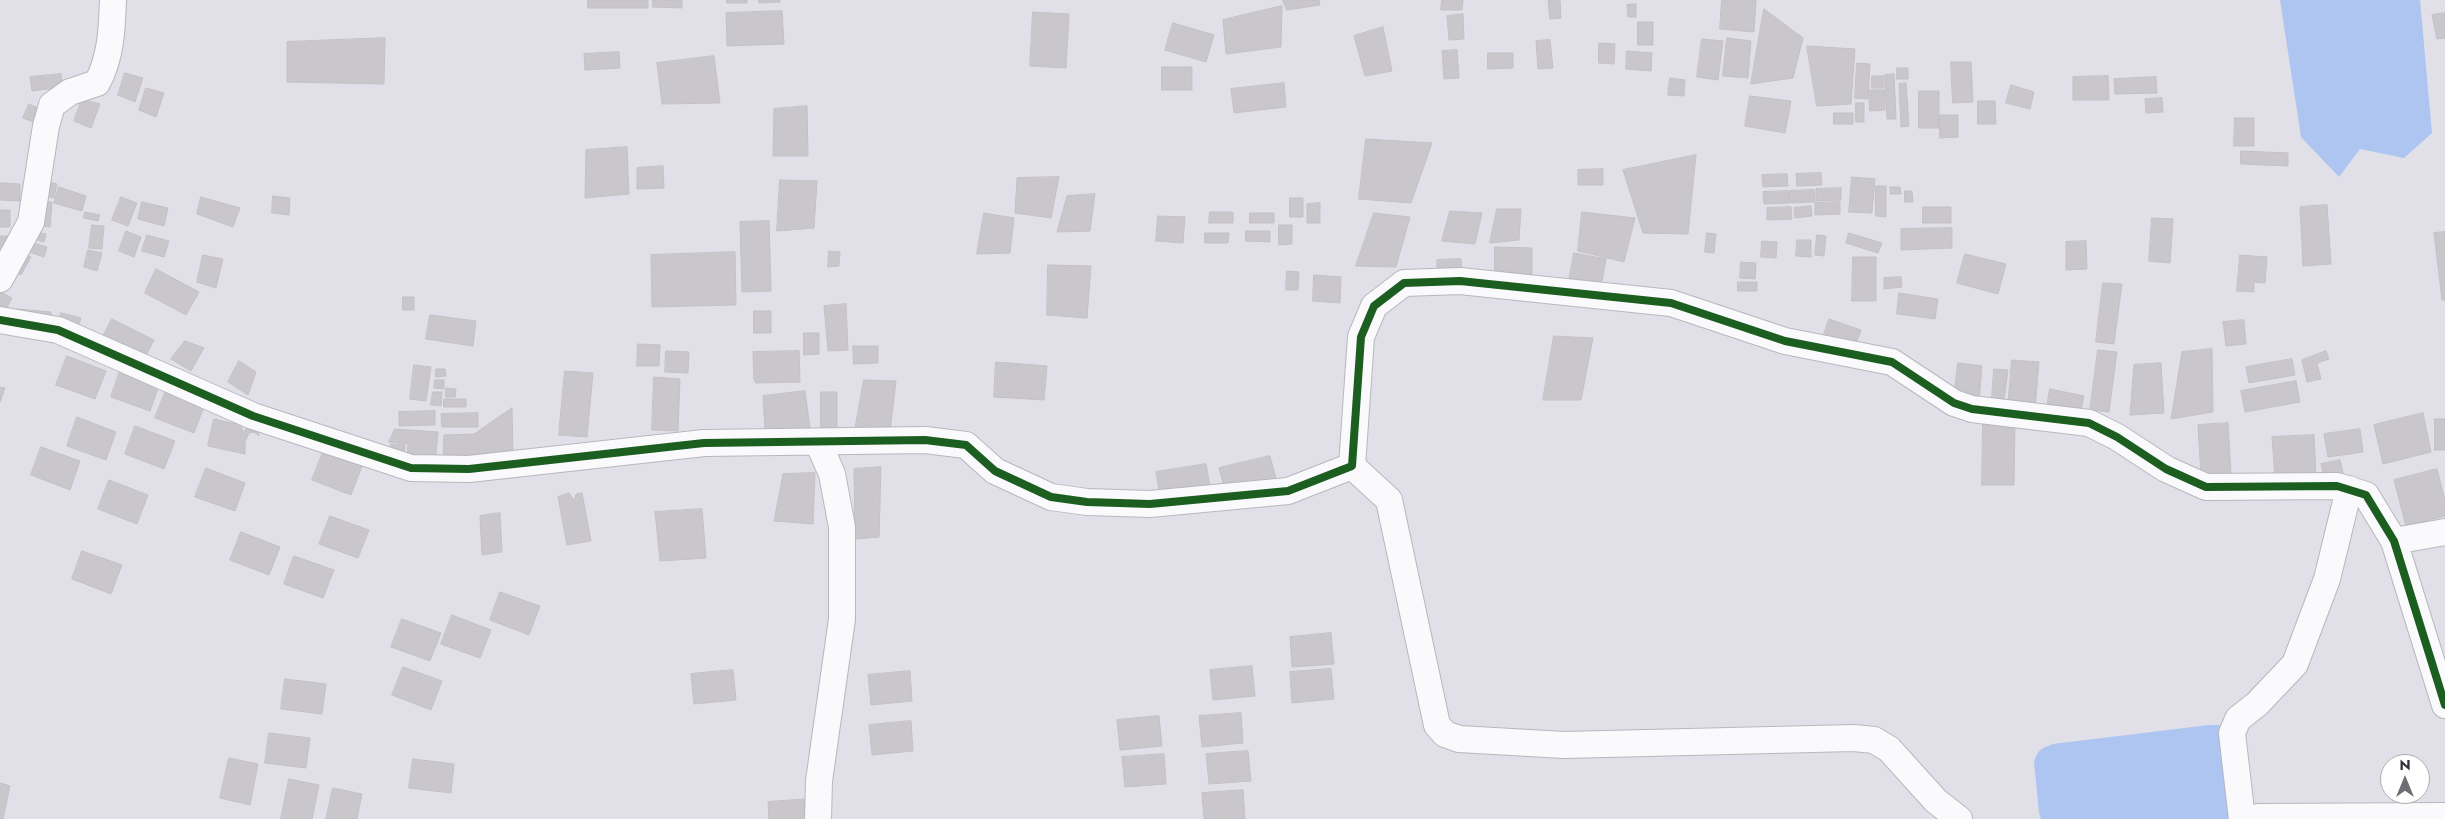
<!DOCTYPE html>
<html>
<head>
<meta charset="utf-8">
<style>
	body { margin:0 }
	#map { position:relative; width:2445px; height:819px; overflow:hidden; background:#e1e0e8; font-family:Jost,sans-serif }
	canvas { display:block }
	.north { position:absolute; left:2380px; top:754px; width:50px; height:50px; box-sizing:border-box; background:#fff; border:1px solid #adacaf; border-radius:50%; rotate:0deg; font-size:14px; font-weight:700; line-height:20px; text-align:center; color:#313036 }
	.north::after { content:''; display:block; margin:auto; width:18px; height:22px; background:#6f6e74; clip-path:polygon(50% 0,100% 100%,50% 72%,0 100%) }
</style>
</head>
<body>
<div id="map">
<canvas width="2445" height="819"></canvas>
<div class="north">N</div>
</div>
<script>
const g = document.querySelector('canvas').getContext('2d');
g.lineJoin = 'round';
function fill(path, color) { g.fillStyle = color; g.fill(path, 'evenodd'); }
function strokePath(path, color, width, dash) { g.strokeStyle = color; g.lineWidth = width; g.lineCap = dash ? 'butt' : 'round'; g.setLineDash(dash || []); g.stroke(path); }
const water = new Path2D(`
	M2280,0h140l12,133 -28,25 -44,-9 -21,28 -38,-40z
	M2209,725h10l5,4 6,84 -2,6h-187l-2,-6 -5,-51c3,-12 8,-14 19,-18z`);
const building = new Path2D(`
	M588,0h60v8h-60z
	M653,0h29v8l-29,-1z
	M727,0h20v3h-20z
	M759,0h21v2l-21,1z
	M1283,0h36l1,5 -33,5z
	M1442,0h21l-1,10h-21z
	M1560,0l1,18 -11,1 -2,-18z
	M1722,0h34l-2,32 -34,-3z
	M1636,4v13h-8l-1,-12z
	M1282,6l-1,41 -55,7 -3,-34z
	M1764,9l39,29 -10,40 -42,6z
	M782,11l2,33 -57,2 -1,-33z
	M1033,12l36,2 -3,54 -36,-2z
	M2445,13v25l-8,1 -5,-24z
	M1463,14l1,25 -15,1 -2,-24z
	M1638,22h15v23h-15z
	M1173,23l41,12 -8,27 -41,-12z
	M1383,27l9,44 -27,5 -11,-40z
	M385,38l-1,46 -97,-2v-40z
	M1727,38l24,3 -3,37 -25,-2z
	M1702,39l21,2 -5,39 -21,-3z
	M1550,40l3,28 -15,1 -2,-28z
	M1599,43l16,1 -1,20 -15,-1z
	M1807,46l48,3 -4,55 -34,2z
	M1457,50l2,28 -15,1 -2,-28z
	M1627,51l25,2 -1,18 -25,-2z
	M619,52l1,16 -35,2 -1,-16z
	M1488,53h25v15l-25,1z
	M714,56l6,47 -58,1 -5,-41z
	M1951,62h20l2,40 -20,1z
	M1857,63l13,1 -2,35 -13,-1z
	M1162,67h30v23h-30z
	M1897,68h11v11h-11z
	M125,73l18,5 -8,24 -17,-7z
	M61,74l2,13 -31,4 -2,-14z
	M1894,74l2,45h-9l-2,-44z
	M1872,76h12v12h-12z
	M2108,76l1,24h-36v-23z
	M2156,77l1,16 -42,1 -1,-15z
	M1670,78l15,2 -1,16 -16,-1z
	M1284,83l2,24 -52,6 -3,-24z
	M1906,83l3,43 -8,1 -2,-43z
	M2011,85l23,7 -4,17 -24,-6z
	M146,88l18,5 -8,24 -17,-7z
	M1869,90h16v20l-15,1z
	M1919,91h20v37h-20z
	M1750,96l41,5 -6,32 -40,-7z
	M2162,98l1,14 -17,1 -1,-14z
	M82,99l18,5 -9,24 -17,-7z
	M1978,101h17l1,23h-18z
	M1856,103h8v19h-8z
	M29,104l14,6 -5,14 -15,-6z
	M807,106l1,50h-35l1,-47z
	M1834,113h19v11h-19z
	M1940,115h18v22l-18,1z
	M2235,118h19v28h-20z
	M1366,139l66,4 -21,60 -52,-4z
	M627,147l2,47 -44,4 1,-48z
	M2241,151l47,2v13l-47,-2z
	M1696,155l-8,79 -45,-1 -20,-63z
	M663,166l1,22 -27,1v-21z
	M1603,169v16h-25v-15z
	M1821,173l1,12 -25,1 -1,-12z
	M1787,174l1,12 -25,1 -1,-12z
	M1059,177l-8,41 -36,-5 2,-35z
	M1852,177l23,2 -3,34 -23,-1z
	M42,180l15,4 -3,14 -15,-3z
	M780,180l37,1 -3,47 -37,3z
	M0,183l20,1v17l-20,-1z
	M1876,186h10v31l-10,-1z
	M59,187l27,9 -4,15 -28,-8z
	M1890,187h10l1,7h-10z
	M1841,188v12l-25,1v-12z
	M1814,190l1,12 -25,1 -1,-12z
	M1788,191l1,12 -25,1 -1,-12z
	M1905,191h7l1,11h-8z
	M1095,194l-5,37 -33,1 10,-36z
	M273,196l17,2 -1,17 -17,-2z
	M121,197l16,6 -9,23 -16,-6z
	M201,197l39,11 -7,19 -36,-13z
	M1290,198h13v19h-13z
	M39,201l13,1 -2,25 -14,-2z
	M142,202l26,6 -4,18 -26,-7z
	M1840,202v12l-25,1v-12z
	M1320,203v20h-13v-19z
	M2327,205l4,59 -28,2 -3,-59z
	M1811,206l1,10 -17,2 -1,-10z
	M1791,207l1,12 -25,1v-12z
	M1923,207h28v16h-28z
	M1497,209h24l-2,31 -29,3z
	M0,210h10v17h-10z
	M1450,211l32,2 -7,31 -33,-3z
	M85,212l15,3 -2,6 -14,-3z
	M1210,212h23v11h-24z
	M1582,212l53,6 -11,44 -46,-11z
	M984,213l30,5 -4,35 -33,1z
	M1250,213h24v10h-24z
	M1374,213l36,4 -14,50 -40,-1z
	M1158,216l27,1 -2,26 -27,-2z
	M2152,218l21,1 -3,44 -21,-2z
	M769,221l2,70 -29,1 -2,-70z
	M92,225l12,1 -2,23 -13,-1z
	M1279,225h13v19l-13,1z
	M1952,228v20l-51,2v-21z
	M32,231l14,3 -2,8 -14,-4z
	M126,231l15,6 -7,20 -15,-6z
	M1246,231h24v11l-24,-1z
	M2445,232v68h-3l-8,-67z
	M1205,233h24l-1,10h-23z
	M1707,233l9,1 -2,19 -9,-1z
	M1849,233l33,10 -4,10 -32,-10z
	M147,235l22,6 -5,16 -22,-6z
	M1817,235l9,1 -2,20 -9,-1z
	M0,236h11l-11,17z
	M1797,240h14v17l-15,-1z
	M27,241l20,6 -3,10 -20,-7z
	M1762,241l15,1 -1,16 -15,-1z
	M2086,241l1,28 -21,1v-28z
	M1495,247l37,1v33h-37z
	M88,250l14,3 -5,18 -13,-4z
	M829,251l11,1 -1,14 -11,1z
	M20,252l11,5 -10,18 -11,-6z
	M735,252l1,53 -84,2 -1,-52z
	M1574,253l32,6 -5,28 -32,-6z
	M1965,254l41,10 -8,30 -41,-11z
	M203,255l20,4 -7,29 -19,-6z
	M2240,255l27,2 -2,26 -11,-1v10l-17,-1z
	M1853,257h23v44h-24z
	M1461,259l1,16h-25v-15z
	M1741,262l15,1 -1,16 -15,-1z
	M1048,265l43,1 -4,52 -40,-3z
	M156,269l43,23 -13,23 -41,-22z
	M1287,271l12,1 -1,18h-12z
	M1314,275l27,2 -1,26 -27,-2z
	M1901,277l1,10 -18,2v-11z
	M1738,282h19v9h-19z
	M2103,283l19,1 -8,60 -18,-2z
	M0,292l12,6 -11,22 -1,-1z
	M1899,293l39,6 -3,20 -38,-5z
	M403,297h11v13h-11z
	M846,304l2,46 -20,1 -4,-45z
	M17,309l34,3 -1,11 -34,-3z
	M754,311h17v22h-17z
	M61,313l20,5 -4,12 -20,-5z
	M430,315l46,6 -3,25 -47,-7z
	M112,319l42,21 -11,21 -42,-21z
	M1829,319l32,11 -8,21 -31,-10z
	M2244,320l2,24 -20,2 -3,-24z
	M804,333h15v21l-15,1z
	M1554,336l39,2 -12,62h-38z
	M185,341l19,7 -13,23 -20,-12z
	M638,344l22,1 -1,21h-22z
	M853,346h25v17l-24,1z
	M2212,349l1,63 -42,7 11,-67z
	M2098,350l19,2 -8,60 -19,-2z
	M666,351l23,1 -1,21 -23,-1z
	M799,351l1,31 -44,1 -2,-3 -1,-28z
	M2326,351l3,8 -12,4 4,16 -14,3 -5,-22z
	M67,356l39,15 -11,28 -39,-14z
	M2292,359l3,16 -46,8 -3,-16z
	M2012,360l27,2 -4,47 -27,-2z
	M239,361l17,11 -8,23 -20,-13z
	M996,362l51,4 -3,34 -50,-3z
	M1958,363l24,3 -3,35 -25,-3z
	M2161,363l3,50 -34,2 4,-50z
	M414,365l17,2 -5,34 -16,-2z
	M121,368l39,15 -10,28 -39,-14z
	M436,369h9l1,7 -10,1z
	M1994,369l14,1 -4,30 -12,-1z
	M565,371l28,2 -6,64 -28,-2z
	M654,377l26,2 -2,52 -26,-1z
	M435,380h9v9l-10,-1z
	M864,380l32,1 -6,50 -35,-1z
	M2296,381l4,21 -55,10 -4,-21z
	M0,387l5,1 -5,14z
	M446,388l10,1 -1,8h-9z
	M2050,389l34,7 -3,14 -35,3z
	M166,390l39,14 -11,29 -39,-15z
	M805,391l5,37 -45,4 -2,-36z
	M433,392h9l-1,14 -10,-1z
	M821,392h16v36h-16z
	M444,399h22v8h-22z
	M512,408l1,47 -70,8 1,-28 30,-1z
	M435,411v14l-36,1v-14z
	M478,413v14h-36l-1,-13z
	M2423,413l8,39 -48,12 -9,-39z
	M77,417l39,15 -10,28 -39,-14z
	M214,419l27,6 2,7 3,-2 -1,-4 12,2 2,8 -5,-4 -5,1 -4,9v12l-37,-8z
	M2435,419h10v31h-10z
	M1983,421l32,1 -1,63h-32z
	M2228,423l3,52 -30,1 -3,-51z
	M135,426l40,15 -11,28 -39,-15z
	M395,429l43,3 -3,32 -28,-2 1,-18 -19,-2z
	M2360,429l3,23 -35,5 -4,-23z
	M2314,435l2,41 -41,2 -3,-41z
	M391,444l14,1 -1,16 -14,-2z
	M41,447l39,14 -10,29 -39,-15z
	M323,452l39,14 -11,29 -39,-15z
	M1270,456l7,26 -51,12 -7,-26z
	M2340,460l4,17 -19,4 -4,-17z
	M1206,464l5,29 -50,9 -5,-30z
	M881,467l-2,70 -24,2 -1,-70z
	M206,468l39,15 -10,28 -40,-14z
	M2437,469l8,32v15l-39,10 -12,-46z
	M815,473l-2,51 -39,-3 9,-47z
	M109,480l39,15 -11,29 -39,-15z
	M569,493l4,6h2l1,-5 6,-1 9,48 -24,4 -9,-48z
	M702,509l4,49 -46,3 -5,-49z
	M500,513l2,39 -20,3 -2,-39z
	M330,516l39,14 -11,28 -39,-14z
	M241,532l39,15 -11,28 -39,-15z
	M82,551l40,14 -11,29 -39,-15z
	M294,556l40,14 -11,28 -39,-14z
	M500,592l40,14 -11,29 -39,-15z
	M452,615l39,15 -11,28 -39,-14z
	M402,619l39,14 -11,28 -39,-14z
	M1331,633l3,31 -42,3 -2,-30z
	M1252,666l3,30 -42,4 -3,-30z
	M403,667l39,14 -11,29 -39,-15z
	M1331,669l3,30 -42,4 -2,-31z
	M733,670l3,30 -42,4 -3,-30z
	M910,671l2,30 -41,4 -3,-30z
	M285,679l41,5 -4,30 -41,-5z
	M1241,713l2,30 -41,4 -3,-31z
	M1159,716l3,30 -42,4 -3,-30z
	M911,721l2,30 -41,4 -3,-30z
	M269,733l41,5 -4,30 -41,-5z
	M1248,751l3,30 -42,3 -3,-30z
	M1164,754l2,30 -41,3 -3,-30z
	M229,758l29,6 -8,41 -30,-7z
	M413,759l41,5 -3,29 -42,-5z
	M289,779l30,6 -7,34h-31z
	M0,783l10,3 -7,33h-3z
	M333,788l29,6 -5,25h-31z
	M1243,790l2,29h-41l-2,-26z
	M810,799l1,20h-42l-1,-17z`);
const minor = new Path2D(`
	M0,279l31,-57 15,-96 6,-21 18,-13 27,-9c14,-25 15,-55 16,-83
	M0,320l58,10 195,86 158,52 58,1 235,-26 221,-3 41,5 29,26 56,26 36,5 63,2 138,-13 64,-25 9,-129 13,-31 30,-23 56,-2 211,22 114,38 107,21 62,41 18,6 117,14 28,14 49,32 40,18 131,-1 29,9 28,46 51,164
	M1352,466l37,34 48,225 8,9 14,5 105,6 290,-7 20,2 15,9 47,52 23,18
	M2394,541l51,-9
	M818,819l1,-38 23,-162v-92l-10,-53 -14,-32
	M2242,819l-10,-86 6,-14 19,-15 38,-40 32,-85 22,-90
	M2250,819l8,-2 187,-1`);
const cycleway = new Path2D(`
	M0,320l58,10 195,86 158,52 58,1 235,-26 221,-3 41,5 29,26 56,26 36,5 63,2 138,-13 64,-25 9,-129 13,-31 30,-23 56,-2 211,22 114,38 107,21 62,41 18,6 117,14 28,14 49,32 40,18 131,-1 29,9 28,46 51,164`);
fill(water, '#adc5f0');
fill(building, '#c9c6cc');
strokePath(building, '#c3c1c6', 1);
strokePath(minor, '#b8b7bd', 28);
strokePath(minor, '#fafafc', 26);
strokePath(cycleway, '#1b5e20', 8);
</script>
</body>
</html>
